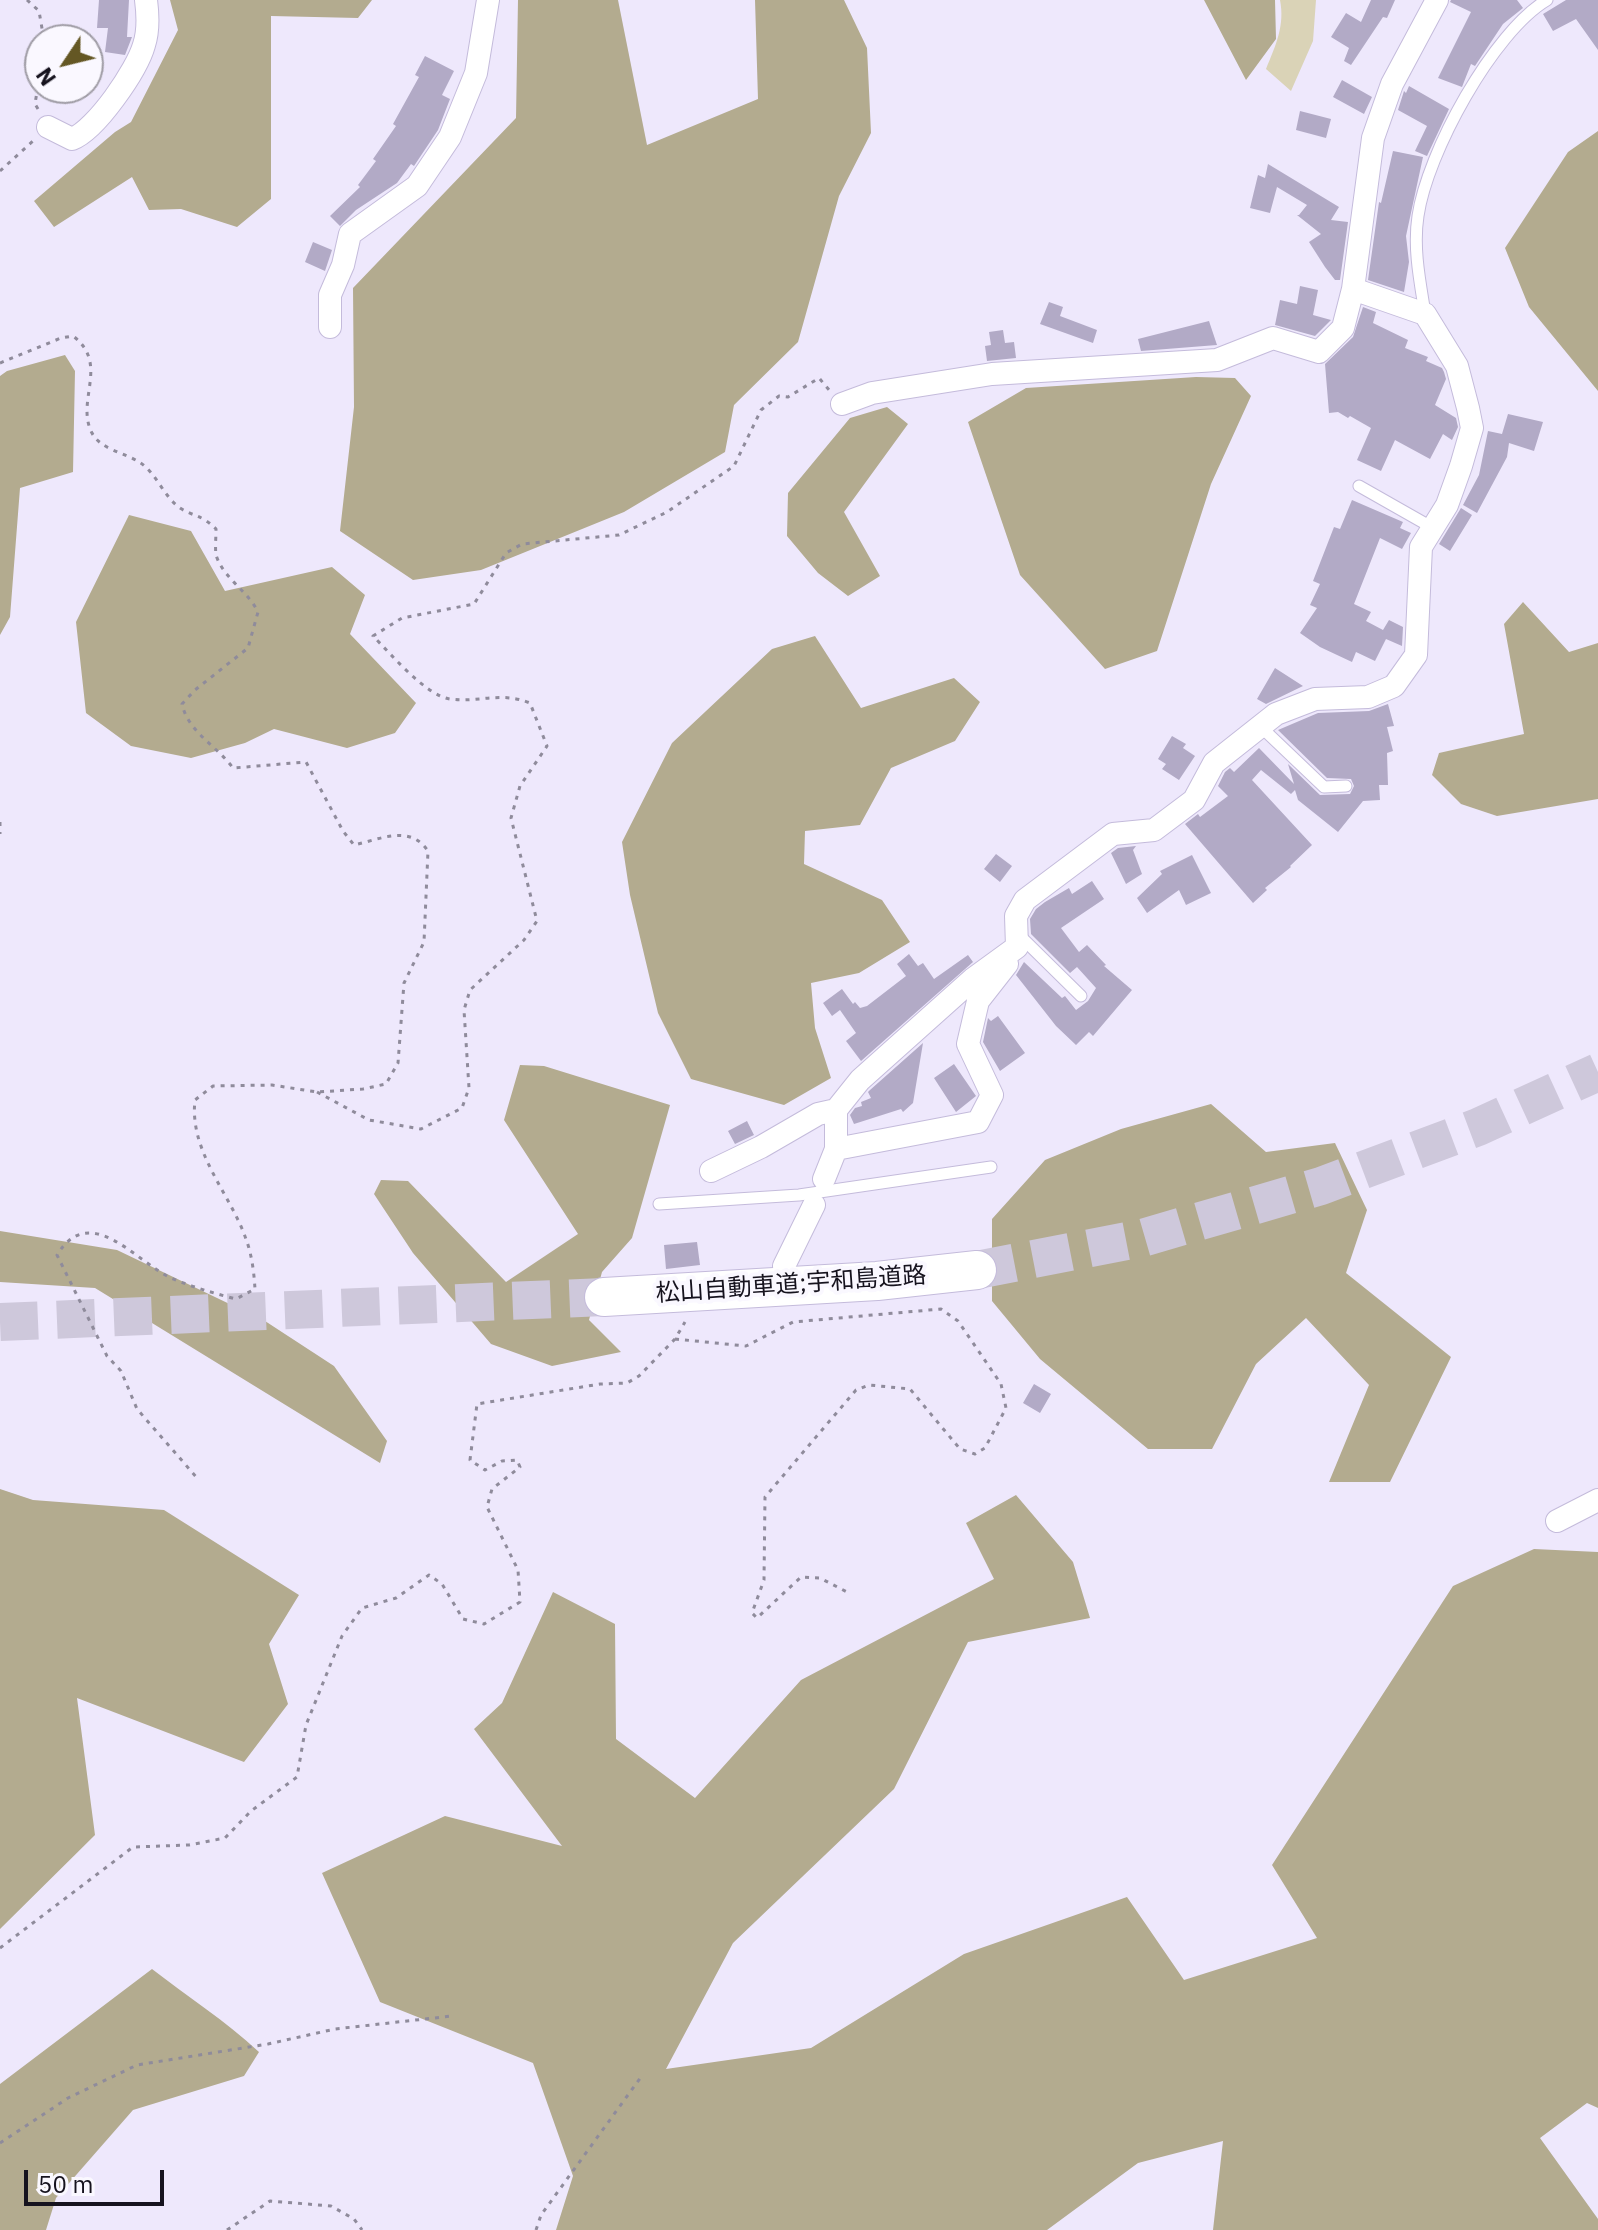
<!DOCTYPE html>
<html>
<head>
<meta charset="utf-8">
<style>
	body { margin:0 }
	#map { position:relative; width:1598px; height:2230px; overflow:hidden; background:#eee8fc; font-family:"IBM Plex Sans",sans-serif }
	canvas { display:block }
	.north { position:absolute; left:24px; top:24px; width:80px; height:80px; box-sizing:border-box; background:#faf8ff; border:2px solid #9f9ca5; border-radius:50%; rotate:235deg; font-size:22px; font-weight:700; line-height:32px; text-align:center; color:#16131e }
	.north::after { content:''; display:block; margin:auto; width:28px; height:36px; background:#645724; clip-path:polygon(50% 0,100% 100%,50% 72%,0 100%) }
	.scale { position:absolute; left:24px; top:2170px; width:140px; height:36px; box-sizing:border-box; border:4px solid #16131e; border-top:0; padding-left:10px; font-size:24px; line-height:28px; white-space:nowrap; color:#16131e; -webkit-text-stroke:6px #faf8ff; paint-order:stroke }
</style>
</head>
<body>
<div id="map">
<canvas width="1598" height="2230"></canvas>
<div class="north">N</div>
<div class="scale">50 m</div>
</div>
<script>
const g = document.querySelector('canvas').getContext('2d');
g.lineJoin = 'round';
function fill(path, color) { g.fillStyle = color; g.fill(path, 'evenodd'); }
function strokePath(path, color, width, dash) { g.strokeStyle = color; g.lineWidth = width; g.lineCap = dash ? 'butt' : 'round'; g.setLineDash(dash || []); g.stroke(path); }
function drawText(font, color, halo, rows, align = 'center') {
  g.font = font + ' "IBM Plex Sans","Noto Sans JP",sans-serif'; g.lineWidth = 8; g.setLineDash([]); g.textBaseline = 'middle'; g.strokeStyle = halo; g.fillStyle = color; for (const [text, x, y, turn = 0] of rows) {
    g.save(); g.translate(x, y); g.rotate((+turn || 0) * Math.PI / 180); g.textAlign = isNaN(turn) ? turn : align; if (halo) g.strokeText(text, 0, 0); g.fillText(text, 0, 0); g.restore();
  }
}
const green = new Path2D(`
	M1280,0h36l-3,41 -22,50 -25,-22c10,-24 19,-44 14,-69z`);
const forest = new Path2D(`
	M170,0h202l-14,18 -87,-2v183l-34,28 -56,-18 -32,1 -17,-33 -78,50 -20,-26 81,-69 16,-10 47,-92z
	M518,0h100l29,145 111,-46 -3,-99h89l23,48 4,85 -32,63 -41,146 -64,63 -9,47 -101,60 -143,58 -68,10 -73,-49 14,-124 -1,-119 163,-170z
	M1204,0h71l1,39 -30,41z
	M1598,131v260l-69,-84 -24,-59 63,-96z
	M65,355l10,16 -2,101 -53,16 -10,129 -10,18v-259l7,-5z
	M1196,377l39,1 16,18 -40,88 -54,167 -52,18 -85,-94 -52,-153 58,-34z
	M887,407l21,17 -64,88 36,64 -32,20 -30,-23 -31,-37 1,-43 62,-75z
	M129,515l62,16 34,60 107,-24 33,28 -15,39 66,69 -21,30 -48,15 -73,-19 -29,14 -54,15 -60,-12 -45,-33 -10,-91z
	M1523,602l46,50 29,-9v156l-101,17 -36,-12 -29,-29 7,-22 85,-19 -20,-110z
	M815,636l46,72 93,-30 26,24 -25,39 -64,27 -31,57 -55,6 -1,33 78,36 28,42 -51,31 -48,10 4,45 16,50 -47,27 -93,-26 -33,-66 -28,-118 -8,-53 50,-99 100,-94z
	M520,1065l24,1 126,39 -38,133 -30,34 -13,48 32,32 -69,14 -61,-22 -78,-91 -39,-59 7,-14 27,1 98,101 72,-48 -74,-114z
	M1211,1104l55,48 69,-9 32,67 -21,63 105,84 -61,125h-61l40,-97 -63,-67 -50,46 -44,85h-64l-108,-90 -48,-58v-82l53,-59 76,-31z
	M0,1231l117,19 148,71 69,45 53,75 -7,22 -285,-175 -95,-6z
	M0,1489l33,11 131,10 135,85 -30,49 19,60 -44,58 -167,-64 18,137 -95,94z
	M1016,1495l57,67 17,56 -122,24 -74,147 -161,154 -67,126 145,-21 153,-94 163,-57 57,83 133,-42 -45,-73 181,-279 81,-37 64,3v556l-11,-5 -47,35 58,81v11h-385l10,-89 -85,22 -91,67h-491l17,-54 -40,-113 -153,-61 -58,-129 123,-57 117,30 -88,-117 28,-26 51,-111 62,32 1,115 79,59 106,-118 193,-101 -28,-56z
	M152,1969c36,28 74,52 107,83l-15,24 -111,34 -77,88 -10,32h-46v-146z`);
const building = new Path2D(`
	M99,0h30l-2,37h5l-7,18 -20,-3 3,-24h-11z
	M1371,0h24l-8,18 -4,-1 -32,48 -7,-4 5,-13 -18,-11 15,-24 15,9z
	M1451,0h66l6,8 -20,16 -28,42 -4,-2 -9,23 -24,-9 33,-66 -21,-10z
	M1566,0h32v50l-22,-31 -23,12 -10,-17z
	M425,56l29,15 -12,24 8,4 -12,31 -24,36 -3,-2 -14,19 -41,27 -16,16 -10,-10 30,-29 -2,-2 18,-24 -3,-2 23,-33 -3,-2 26,-47 -4,-2z
	M1342,80l30,17 -8,17 -31,-17z
	M1409,86l40,23 -22,47 -12,-5 12,-25 -29,-16 6,-19 2,2z
	M1300,111l31,8 -5,19 -30,-8z
	M1393,151l30,6 -17,79 3,26 -5,30 -36,-12 11,-78 2,1z
	M1268,164l71,43 -8,13 17,2 -8,58h-5l-10,-13 -16,-25 12,-8 -24,-19h2l8,-10 -30,-18 -7,26 -20,-5 8,-33 7,3z
	M313,242l19,8 -7,21 -20,-9z
	M1300,286l18,4 -5,25 18,5 -16,16 -40,-11 5,-25 17,4z
	M1049,302l14,5 -3,9 37,14 -4,13 -53,-19z
	M1363,307l13,5 -3,11 35,17 -3,8 23,9 -2,4 16,7 2,4 2,7 -11,26 21,13 2,9 -6,13 -9,-6 -13,25 -35,-19 -14,31 -24,-11 14,-32 -21,-12 -2,2 -10,-6 -9,1 -4,-49 28,-27z
	M1209,321l8,24 -76,6 -3,-12z
	M1003,330l2,13 9,-1 2,16 -29,3 -2,-15 6,-1 -2,-13z
	M1508,414l35,8 -9,29 -25,-8 -2,14 -30,56 -14,-8 16,-30 9,-44 14,3z
	M1352,500l51,22 -3,6 11,5 -9,16 -22,-11 -26,66 17,8 -5,9 17,9 6,-10 14,7 -1,19 -16,-7 -11,22 -19,-9 -4,10 -32,-15 -20,-14 17,-25 -7,-3 10,-21 -7,-3 21,-54 6,2z
	M1461,508l11,7 -22,36 -11,-7z
	M1275,668l28,18 -37,18 -9,-5z
	M1388,704l6,22 -7,1 6,24 -6,2 1,32h-9l1,15 -17,1 -25,31 -40,-32 -3,-10 -4,4 -30,-24 -9,10 60,65 -22,21 1,1 -26,21 2,2 -14,13 -68,-79 13,-10 2,3 28,-21 -10,-10 7,-14 5,-4 4,4 25,-24 35,36 -6,-20 32,31 30,-1 4,-8 -3,-7 -24,-1 -49,-48 40,-17 51,-2z
	M1172,736l14,8 -3,4 12,8 -16,24 -17,-11 4,-5 -8,-5z
	M1136,846l-3,4 9,24 -16,10 -15,-31 7,-5z
	M996,854l16,12 -12,16 -16,-13z
	M1192,855l19,38 -25,12 -7,-15 -32,23 -10,-15 25,-24 -2,-3z
	M1092,881l12,18 -43,29 18,24 8,-7 19,20 -2,1 28,24 -39,46 -4,-4 -13,13 -20,-19 -40,-51 8,-13 38,36 3,-2 11,14 12,-9 8,-13 -19,-21 -7,6 -39,-39 -1,-15 6,-10 9,-7 24,-14 3,6z
	M909,954l9,12 5,-3 11,16 34,-24 5,7 -112,99 -15,-20 10,-8 -16,-23 -8,6 -9,-13 19,-14 11,15 2,-2 5,6 7,-2 39,-30 -9,-12z
	M998,1016l27,37 -25,18 -17,-29 5,-24 3,3z
	M923,1043l-10,60 -10,9 -2,-3 -47,15 -4,-9 5,-7 7,-2 -1,-4 10,-4 -3,-6 2,-2z
	M954,1064l22,32 -20,16 -22,-34z
	M747,1121l7,14 -19,9 -7,-13z
	M697,1242l3,23 -34,4 -2,-24z
	M1034,1384l17,10 -11,19 -17,-10z`);
const highwayTunnel = new Path2D(`
	M977,1270l165,-32 179,-52 157,-59 120,-55
	M0,1322l604,-25`);
const path = new Path2D(`
	M27,0l12,11 5,29
	M38,109l-3,-5 5,-31
	M0,171l34,-31
	M0,363l61,-25 12,-2c37,28 2,65 19,97 8,16 33,20 47,29 17,10 24,34 41,46 14,9 21,6 36,21 0,8 -1,19 0,26 7,23 32,36 42,57l-10,36 -53,42 -13,14c6,28 35,42 51,64l73,-6 37,69 11,14c27,-6 56,-21 74,6l-4,91 -20,41 -6,80 -12,21 -23,5 -46,3 -45,-7 -59,1 -18,14c-6,52 35,93 51,139 6,16 8,34 9,50l-19,10c-23,-6 -44,-12 -65,-21 -36,-17 -81,-77 -114,-23l50,101 14,15 16,38 61,70
	M0,822v12
	M317,1092l52,28 52,9 41,-21 7,-20 -5,-78 6,-20 54,-50 13,-19 -26,-103 9,-32 27,-40 -17,-43c-29,-12 -52,0 -80,-4 -25,-4 -59,-45 -77,-63l29,-18 72,-14 32,-51 16,-9 97,-9 48,-23 67,-46 27,-56 18,-14 9,1 31,-19 11,13
	M675,1339l71,7 47,-24 148,-13 17,12 43,63 5,24 -21,40 -10,6 -15,-5 -50,-60 -41,-4 -13,5 -91,107 -1,83 -12,33 5,5 44,-41 19,1 27,14
	M0,1948l133,-101 56,-2 36,-7 26,-27 46,-34 9,-52 36,-89 20,-28 34,-10 33,-23 13,9 21,35 21,5 36,-22 -2,-32 -31,-63 5,-18 28,-22 -3,-7 -15,1 -17,9 -15,-10 7,-56 123,-20 27,-1 12,-7 36,-37 10,-17
	M0,2143l68,-45 69,-33 131,-21 67,-15 117,-13
	M227,2230l43,-29 61,5 23,13 8,11
	M536,2230l5,-15 100,-138`);
const lane = new Path2D(`
	M1425,313c-5,-31 -12,-65 -7,-97 9,-63 75,-184 129,-216
	M1359,486l74,42
	M1261,727l63,60 22,-1
	M1018,934l63,62
	M659,1204l140,-9 192,-28`);
const street = new Path2D(`
	M48,127l24,12c24,-9 65,-69 72,-94 5,-15 4,-30 2,-45
	M330,327v-32l13,-30 7,-31 67,-48 33,-49 26,-64 12,-73
	M842,404l30,-11 120,-19 225,-14 56,-22 46,14 24,-24 10,-39
	M836,1149l142,-27 14,-27 -24,-51 10,-43 29,-37
	M711,1171l50,-24 57,-33 18,-4
	M824,1179l12,-30v-39l24,-30 113,-101 44,-32 -1,-31 9,-16 88,-66 41,-4 40,-30 20,-37 62,-49 39,-15 53,-2 26,-11 22,-31 5,-108 26,-42 14,-39 11,-38 -4,-20 -11,-42 -32,-52 -72,-25 20,-151 19,-54 45,-84
	M784,1266l30,-61
	M1557,1521l41,-21`);
const highway = new Path2D(`
	M604,1297l273,-16 100,-11`);
const streetNames = [
	["松山自動車道;宇和島道路",791,1285,-4]
];
fill(green, '#dad3b7');
fill(forest, '#b3ab8f');
fill(building, '#b2aac6');
strokePath(highwayTunnel, '#cec8db', 38, [38, 19]);
strokePath(lane, '#c4bbdb', 13);
strokePath(street, '#c4bbdb', 24);
strokePath(highway, '#c4bbdb', 40);
strokePath(path, '#8f8b9b', 3, [4, 6]);
strokePath(lane, '#fff', 11);
strokePath(street, '#fff', 22);
strokePath(highway, '#fff', 38);
drawText('24px', '#16131e', '#faf8ff', streetNames);
</script>
</body>
</html>
